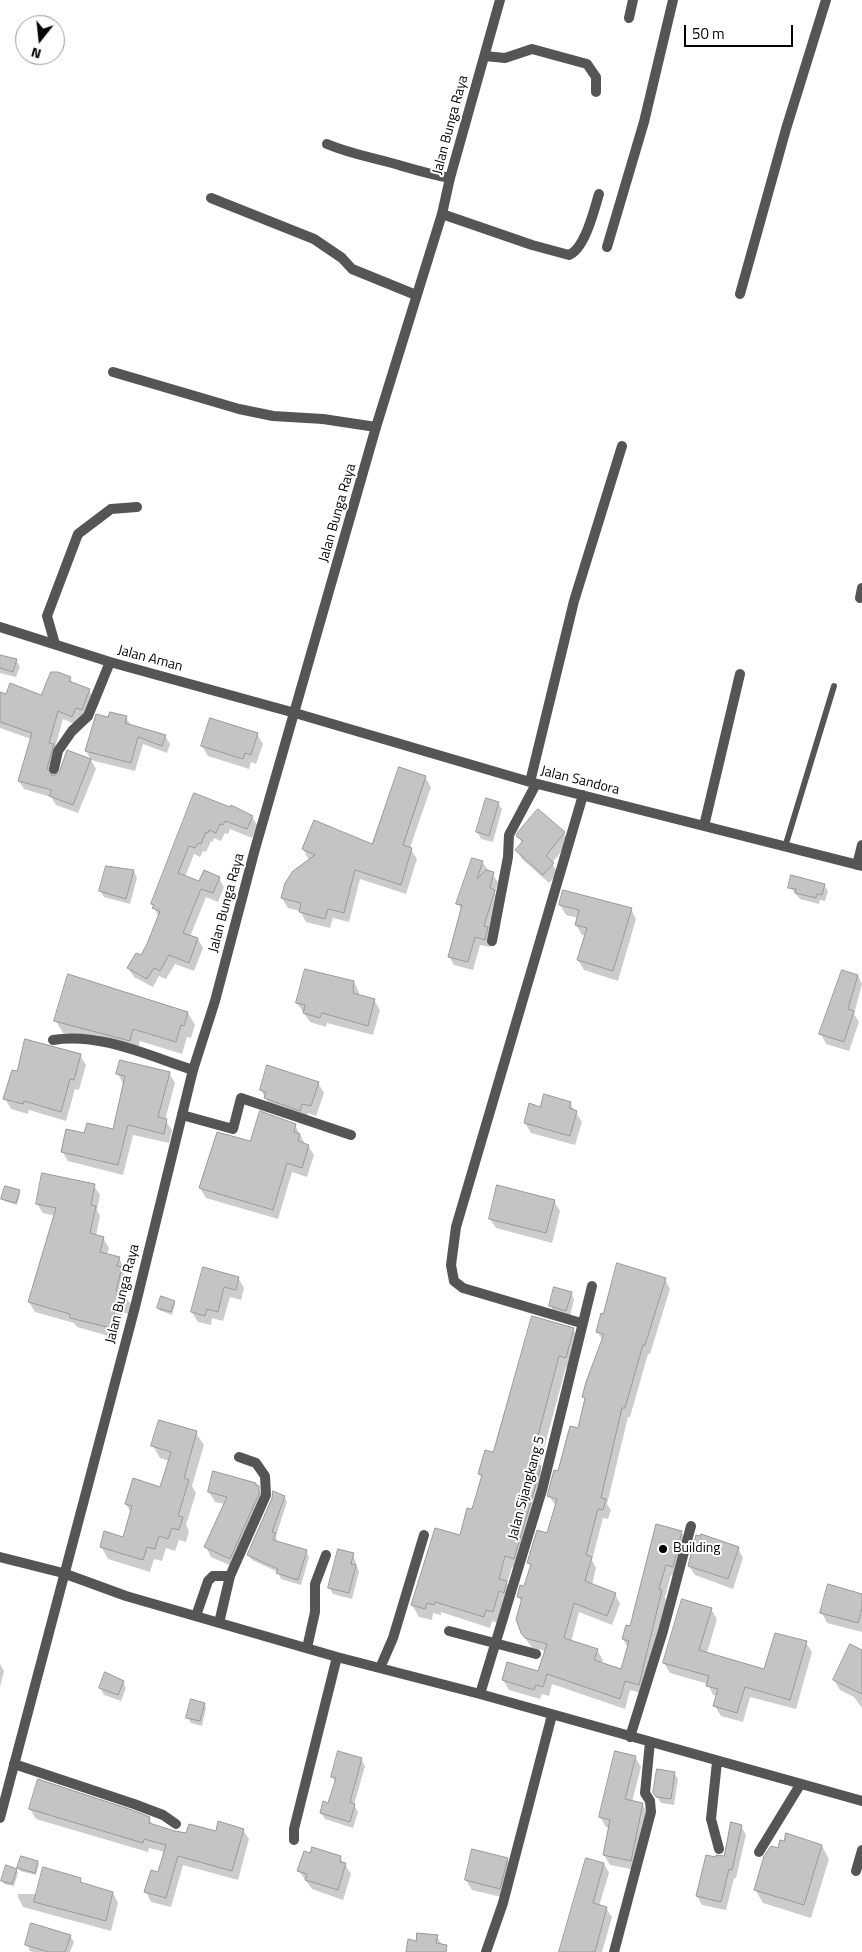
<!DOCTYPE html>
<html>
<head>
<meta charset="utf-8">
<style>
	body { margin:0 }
	#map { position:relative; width:862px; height:1952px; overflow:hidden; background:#fff; font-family:"Titillium Web",sans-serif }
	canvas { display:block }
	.north { position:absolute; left:15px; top:15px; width:50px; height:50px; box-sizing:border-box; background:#fff; border:1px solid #999; border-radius:50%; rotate:196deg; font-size:14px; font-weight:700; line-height:20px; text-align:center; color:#000 }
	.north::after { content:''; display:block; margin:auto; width:18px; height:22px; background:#000; clip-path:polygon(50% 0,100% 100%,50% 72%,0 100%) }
	.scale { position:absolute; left:684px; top:25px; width:109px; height:22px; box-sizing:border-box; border:2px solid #000; border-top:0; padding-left:6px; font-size:15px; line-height:18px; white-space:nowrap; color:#000; -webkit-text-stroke:4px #fff; paint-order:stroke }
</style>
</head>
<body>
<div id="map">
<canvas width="862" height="1952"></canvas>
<div class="north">N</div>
<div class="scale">50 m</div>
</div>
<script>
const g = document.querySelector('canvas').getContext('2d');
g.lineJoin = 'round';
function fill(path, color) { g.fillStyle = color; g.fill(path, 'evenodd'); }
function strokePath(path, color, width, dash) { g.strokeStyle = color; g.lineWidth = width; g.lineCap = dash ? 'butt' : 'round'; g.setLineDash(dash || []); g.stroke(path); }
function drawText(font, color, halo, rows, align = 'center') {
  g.font = font + ' "Titillium Web",sans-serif'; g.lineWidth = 4; g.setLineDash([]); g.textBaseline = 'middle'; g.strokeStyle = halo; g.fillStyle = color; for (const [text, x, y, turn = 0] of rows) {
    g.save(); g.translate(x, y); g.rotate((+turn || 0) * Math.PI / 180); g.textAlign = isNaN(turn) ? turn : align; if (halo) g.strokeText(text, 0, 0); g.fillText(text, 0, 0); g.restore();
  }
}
const shadow = new Path2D(`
	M0,656l16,4 4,7 -4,10 -16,-4z
	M70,678l3,6 16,6 5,9 -17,26 -14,-6 -8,29 3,6 -5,23 38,-17 5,9 -18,44 -22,-8 -5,-8 -27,-8 -5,-8 12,-42 -31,-11v-31l42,-1z
	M126,717l5,9 34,10 5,8 -3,9 -24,-9 -8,27 -44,-11 -5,-9 23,-32z
	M257,734l6,10 -7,20 -5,-2 -2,7 -41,-13 -6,-10z
	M425,777l6,10 -21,61 7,11 -11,35 -46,-15 -11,43 -16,-4 -3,10 -24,-6 -6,-11 -12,-3 -6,-10 27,-38 -6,-11 70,-3z
	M195,794l57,23 6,9 -6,12 -22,-9 -2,5 -3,-1 -4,8 -7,-3 -1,4 -2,-1 -5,11 -3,-1 -3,6 -6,-3 -9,23 14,6 20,-5 5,9 -6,15 -12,-5 -16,40 8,2 5,9 -9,23 -19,-7 -9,15 -7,-3 -6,11 -19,-10 -6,-9 14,-11 17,-40 -7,-13z
	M498,803l4,6 -9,33 -12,-3 -3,-7z
	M564,833l5,9 -17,21 6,10 -9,10 -27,-24 -5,-9 5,-7 -4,-7z
	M482,862l16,20 -3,11 4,6 -9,48 -10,-2 -7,25 -19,-5 -5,-9 13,-45 -4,-7z
	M134,871l3,7 -7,26 -26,-7 -4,-6z
	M824,885l4,6 -3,10 -5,-1 -1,4 -19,-5 -10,-12z
	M560,905l71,4 5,10 -18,62 -34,-11 -6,-10 8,-24 -4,-1 -6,-10 2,-7 -12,-3z
	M843,972l15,4 4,8 -8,30 5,8 -10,29 -23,-7 -5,-10z
	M68,976l120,37 7,12 -4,13 -4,-1 -5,17 -42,-13 -3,12 -74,-20 -7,-12z
	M354,982l5,10v4l15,4 6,10 -7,25 -46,-12 -1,4 -16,-5 -13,-19z
	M80,1055l6,10 -7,25 -4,-1 -9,32 -37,-11 -1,4 -17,-5 -6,-10 12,-26z
	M169,1073l6,10 -10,37 7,10 -3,13 -36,-8 -10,40 -55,-14 -6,-10 23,-16 29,-4 9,-47 -5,-10z
	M318,1083l6,10 -8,23 -8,-3 -2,7 -35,-12 -10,-18z
	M570,1103l12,19 -7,23 -44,-12 -6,-10 16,-15z
	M295,1125l10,19 3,2 6,9 -7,22 -15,-5 -14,47 -72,-21 -6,-10 51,-45z
	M94,1186l6,9 -3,15 3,6 -4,20 7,2 6,10 -2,7 12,3 5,10 -1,4 4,6 -5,16 9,10 -3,10 -5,-2 -7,26 -39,-11 -3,-4 -39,-11 -6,-10 26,-86 -12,-3 -6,-9z
	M19,1191l1,3 -3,11 -13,-4 -1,-2z
	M554,1201l6,10 -8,32 -56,-15 -6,-9z
	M203,1269l35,9 6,10 -3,12 -11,-3 -7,24 -11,-3 -1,7 -13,-3 -6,-10z
	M665,1279l5,10 -20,65h-2l-18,63h-2l-21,87 4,6 -3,9 -5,-1 -11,42 4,8 -4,17 23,9 5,10 -8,21 -33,-13 -8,30 26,8 6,10 -2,4 21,7 6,-23 -5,-9 59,-106 5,9 -9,35 -7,-2 -6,22 1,4 -22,93 -14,-4 -5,19 -73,-25 -3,12 -7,-2 -2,5 -31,-9 -6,-10 36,-8 7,-21 -14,-3 -10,-15v-30l-4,-7 7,-8 6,-21 -3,-5 20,-27 8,-29 -7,-10 30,-67 7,-28 -3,-4 20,-56 -6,-10 7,-16z
	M571,1293l3,6 -4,18 -16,-4 -3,-7z
	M174,1302l1,2 -3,11 -13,-5 -1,-2z
	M573,1329l6,11 -7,29 -6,-2 -27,100 7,12 -26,90 -8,-2 -5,16 6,11 -14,29 -7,-2 -2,7 -49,-16v3l-8,-2 -1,7 -13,-3 -7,-12 49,-69 11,-25 10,-33 -3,-4z
	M196,1433l8,12 -12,41 4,7 -10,32 3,6 -3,11 -7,-2 -4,11 -9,-3 -4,13 -8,-2 -4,13 -42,-13 -7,-13 23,-8 7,-25 -5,-9 35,-16 8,-27 -9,-3 -7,-12z
	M258,1487l6,11 -28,70 -25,-11 -5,-10 19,-43 -10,-2 -6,-10z
	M284,1497l3,5 -11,34 1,6 29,9 3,6 -8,28 -20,-6 -3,-7 -26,-12 -4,-5z
	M738,1548l5,10 -10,31 -38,-14 -6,-9z
	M353,1554l6,18 -7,27 -19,-5 -4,-7z
	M862,1595v37l-35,-9 -5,-10z
	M711,1609l6,10 -10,34 58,18 41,-28 6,9 -16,57 -46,-12 -7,25 -22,-6 -6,-10 2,-10 -4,-1 -5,-11 -38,-11 -6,-10z
	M862,1651v57l-8,-11 -14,-7 -6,-10z
	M0,1664l4,7 -4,16z
	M123,1682l3,6 -5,13 -17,-6 -4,-7z
	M204,1704l2,4 -4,18 -11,-3 -3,-5z
	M635,1757l6,10 -9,35 10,2 6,10 -12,56 -26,-5 -6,-10 6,-27 -4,-1 -6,-10z
	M361,1759l4,7 -11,39 4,7 -5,16 -28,-9 -4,-6 8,-9 7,-21 -4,-6z
	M674,1773l4,6 -4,26 -13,-2 -6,-10z
	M30,1809l119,9 4,8 34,9 56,-5 6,9 -11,41 -55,-15 -12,42 -20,-5 -5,-10 13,-18 6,-22 -16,-4 -1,4 -112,-33z
	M741,1826l5,9 -10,43h-2l-8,32 -24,-5 -5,-9 20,-37 8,-2z
	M822,1846l7,13 -18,59 -48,-15 -8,-14 24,-40z
	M340,1857l11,17 -8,26 -31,-11 -13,-18z
	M507,1859l5,10 -7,29 -33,-8 -6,-10z
	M38,1862l1,2 -3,11 -16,-4 -1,-3z
	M604,1864l5,9 -10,33 7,2 6,9 -10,35h-42z
	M16,1870l2,3 -4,13 -10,-2 -1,-3z
	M80,1879l3,5 30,9 5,10 -7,28 -88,-24 -5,-10v-3h19z
	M70,1936l4,6 -4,10h-36l-4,-1 -3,-7z
	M437,1937l6,9 -1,6h-35z`);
const building = new Path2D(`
	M0,655l17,4 -4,13 -13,-4z
	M51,672h7l13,5 -2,4 21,8 -8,21 -6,-2 -4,9 -14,-6 -9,32 5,1 -7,24 5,8 7,-3 8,-23 24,9 -18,46 -24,-9 3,-6 -34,-9 14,-48 -32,-11v-30l6,2 4,-11 31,12z
	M110,712l17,4 -2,7 41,12 -4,11 -24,-9 -7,26 -46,-12 11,-37 12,3z
	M210,718l48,15 -7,22 -6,-2 -2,6 -42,-13z
	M399,767l27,9 -23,69 9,3 -11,37 -46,-15 -11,43 -16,-4 -3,10 -26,-7 2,-9 -20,-5 4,-15 8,-12 22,-16 -13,-6 12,-29 58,24z
	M194,793l36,14 1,-2 22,11 -6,13 -22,-8 -2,4 -3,-1 -4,9 -7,-3 -1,3 -2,-1 -5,12 -3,-1 -3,5 -6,-2 -11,27 21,8 5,-11 16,7 -7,16 -12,-4 -18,44 15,5 -9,25 -20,-8 -9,16 -6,-3 -7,11 -20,-11 9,-15 5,2 6,-11 13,-33 -8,-3 2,-3 -3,-1z
	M486,798l13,4 -10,34 -13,-4z
	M538,809l27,23 -19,24 8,7 -11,12 -28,-25 8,-9 -7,-5 2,-4z
	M472,858l11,3 -6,18 9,-9 8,2 -4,16 5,2 -11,36 4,1 -3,13 -10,-3 -7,25 -20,-5 14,-52 -6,-1z
	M106,866l28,4 -8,29 -27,-8z
	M791,875l34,9 -3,11 -5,-1 -1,4 -21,-5 1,-4 -8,-1z
	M563,890l69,18 -19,63 -36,-11 10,-32 -12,-3 4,-15 -20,-5z
	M305,969l49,12 -1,12 22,6 -7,27 -46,-13 -2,5 -17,-5 2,-8 -9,-2z
	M842,970l16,5 -10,34 6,2 -10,31 -25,-8z
	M68,974l120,38 -4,14 -3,-1 -5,17 -43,-13 -3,12 -76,-20z
	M25,1039l56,15 -7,26 -4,-1 -9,33 -37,-11 -1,3 -20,-5 9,-29 5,1z
	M120,1060l50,12 -12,45 9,2 -3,15 -36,-9 -10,40 -57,-13 5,-23 18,4 3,-10 26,6 12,-53 -9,-2z
	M267,1065l52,17 -8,24 -9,-2 -2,7 -36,-13 2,-6 -6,-2z
	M544,1094l27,8 -2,6 8,3 -7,25 -46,-13 5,-20 11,4z
	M260,1111l36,13 -2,8 6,2 -2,7 11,4 -7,23 -15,-5 -14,47 -74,-22 18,-56 33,9z
	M42,1173l53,11 -4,21 5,1 -6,27 14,4 -4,15 20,5 -3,9 5,1 -6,24 10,2 -3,12 -6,-2 -6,25 -41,-10v-4l-42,-12 28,-94 -20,-4z
	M497,1185l58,15 -9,33 -57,-14z
	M5,1186l15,4 -4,13 -15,-4z
	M617,1263l49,15 -21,67h-2l-18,63h-3l-21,90 5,1 -3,11 -5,-1 -12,46 6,2 -7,24 31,12 -9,23 -33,-13 -10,35 34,11 -4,11 27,9 8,-28 -7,-2 4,-14 4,1 26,-102 26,7 -9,36 -7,-2 -7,24 3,1 -23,95 -14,-4 -5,18 -73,-25 -4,13 -7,-2 -2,5 -32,-10 5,-18 31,9 9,-27 -22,-6 -4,-5 -5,-14 6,-21 -5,-1 3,-12 4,1 7,-22 -4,-1 10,-33 10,3 10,-34 -10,-3 7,-26 4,1 12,-45 8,2 7,-30 -3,-1 4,-15 18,-48 -8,-2 5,-19 2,1z
	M203,1267l36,10 -3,13 -12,-3 -6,25 -11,-3 -2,7 -14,-4z
	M554,1287l18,5 -6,19 -17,-5z
	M161,1296l14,5 -4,11 -14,-4z
	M532,1316l42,12 -8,30 -7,-2 -28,107 10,3 -6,22 -21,71 -9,-3 -6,23 8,2 -3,12 -5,-2 -6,21 -7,-2 -2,7 -49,-15 -1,3 -7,-2 -2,6 -14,-4 24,-77 25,7 7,-27 5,1 10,-34 -4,-1 7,-24 8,2z
	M159,1420l38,11 -13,47 5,2 -11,36 5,1 -4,13 -7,-2 -4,11 -9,-3 -4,13 -8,-2 -4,13 -43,-13 4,-16 19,6 9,-31 -7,-2 8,-26 27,9 11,-35 -20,-6z
	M213,1471l43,12v2l3,1v8l-29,65 -26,-12 23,-50 -19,-5z
	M273,1491l12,5 -13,36 4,1 -3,7 34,10 -9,30 -22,-7 2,-4 -31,-14 25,-57z
	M701,1534l38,13 -11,32 -40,-13 8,-31 4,1z
	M338,1549l16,4 -3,11 5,1 -7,28 -21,-5z
	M828,1584l34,10v14l-4,15 -38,-10z
	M682,1599l30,9 -13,42 65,19 11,-36 32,8 -17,59 -45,-13 -8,26 -24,-7 5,-17 -12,-3 3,-10 -46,-13z
	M850,1644l12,6v44l-29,-14z
	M105,1672l19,9 -6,14 -19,-7z
	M191,1699l14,4 -5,18 -14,-3z
	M338,1751l24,7 -12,44 5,2 -5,18 -30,-9 3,-12 5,2 8,-25 -5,-1z
	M615,1751l21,5 -11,43 18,4 -12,58 -28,-6 7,-35 -11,-3z
	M657,1769l18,3 -4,27 -15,-2 -3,-4z
	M38,1779l94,31 18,7 -1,6 26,8 11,2 3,-9 27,7 2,-10 26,8 -12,42 -54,-15 -12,42 -22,-6 7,-22 7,2 8,-27 -22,-6 -1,4 -114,-34z
	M731,1822l11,3 -10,45 -3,-1 -8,33 -25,-6 10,-41 10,2v-2l8,1z
	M786,1833l36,12 -18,60 -50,-15 10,-34 7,-10 7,2 2,-8 4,1z
	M312,1847l29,9 -1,6 6,1 -8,27 -33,-10 2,-6 -10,-3 7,-20 6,2z
	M472,1849l36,9 -8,31 -35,-9z
	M21,1856l17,5 -3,12 -18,-5z
	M586,1858l18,5 -11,40 14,4 -12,45h-36z
	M6,1865l11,4 -5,15 -11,-3z
	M43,1867l38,11 -1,4 33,10 -7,29 -72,-19z
	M31,1923l40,12 -6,17h-16l-24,-7z
	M417,1933l21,2 -2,8 11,2 -1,7h-40l2,-13 8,2z`);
const service = new Path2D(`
	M785,847l49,-161`);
const minor = new Path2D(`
	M629,18l4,-18
	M485,56l20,2 27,-9 55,15 9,13v15
	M327,144c26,11 49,14 75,22 17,5 31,9 48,12
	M211,198l103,41 28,19 10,11 64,26
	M442,214l90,31 37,10c16,-6 25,-45 30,-61
	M607,247l37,-125 29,-122
	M740,294l46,-165 40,-129
	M113,372l126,37 34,7 50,3 53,8
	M860,598l2,-10
	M0,627l110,35 185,51 235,69 332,84
	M55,644l-8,-28 31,-82 33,-25 26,-2
	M54,769l4,-18 14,-20 16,-15 22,-54
	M530,782l44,-181 48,-155
	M704,826l36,-152
	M857,865l5,-20
	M492,941l16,-84 1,-22 27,-51
	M53,1040c46,-8 96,16 140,30
	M182,1115l51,14 8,-31 110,37
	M581,1323l-118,-35 -9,-7 -3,-16 5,-38 127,-432
	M0,1557l63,16 63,23 211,61 143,37 382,107
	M196,1616l12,-35 5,-5h17
	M219,1623l11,-47 36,-81 -1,-19 -9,-13 -17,-6
	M449,1631l87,23
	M307,1648l8,-36v-28l11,-29
	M380,1668l13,-30 31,-103
	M480,1694l62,-204 50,-204
	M630,1737l33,-106 28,-105
	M717,1762l-6,57 8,30
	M14,1764l120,40 29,11 13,9
	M294,1840v-11l43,-172
	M759,1852l41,-67
	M856,1871l6,-21
	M486,1952l17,-49 49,-188
	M614,1952l37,-140 -1,-11 -5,-8 5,-51`);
const tertiary = new Path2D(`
	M0,1818l135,-511 58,-237 22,-69 40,-152 121,-422 66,-213 8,-36 50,-178`);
const markers = [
	[663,1549,5,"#000"]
];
const streetNames = [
	["Jalan Bunga Raya",451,125,-75],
	["Jalan Bunga Raya",338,513,-74],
	["Jalan Aman",150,659,15],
	["Jalan Sandora",580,781,14],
	["Jalan Bunga Raya",227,903,-75],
	["Jalan Bunga Raya",123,1294,-76],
	["Jalan Sijangkang 5",527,1488,-75]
];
const poiNames = [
	["Building",673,1549]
];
fill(shadow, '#0003');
fill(building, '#c4c4c4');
strokePath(building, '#999', 1);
strokePath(service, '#555', 6);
strokePath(minor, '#555', 10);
strokePath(tertiary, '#555', 10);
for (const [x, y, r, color] of markers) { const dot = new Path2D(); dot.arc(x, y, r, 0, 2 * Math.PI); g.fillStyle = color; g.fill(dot); strokePath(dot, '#fff', 2); }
drawText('14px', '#000', '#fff', streetNames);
drawText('14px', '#000', '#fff', poiNames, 'left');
</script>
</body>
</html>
